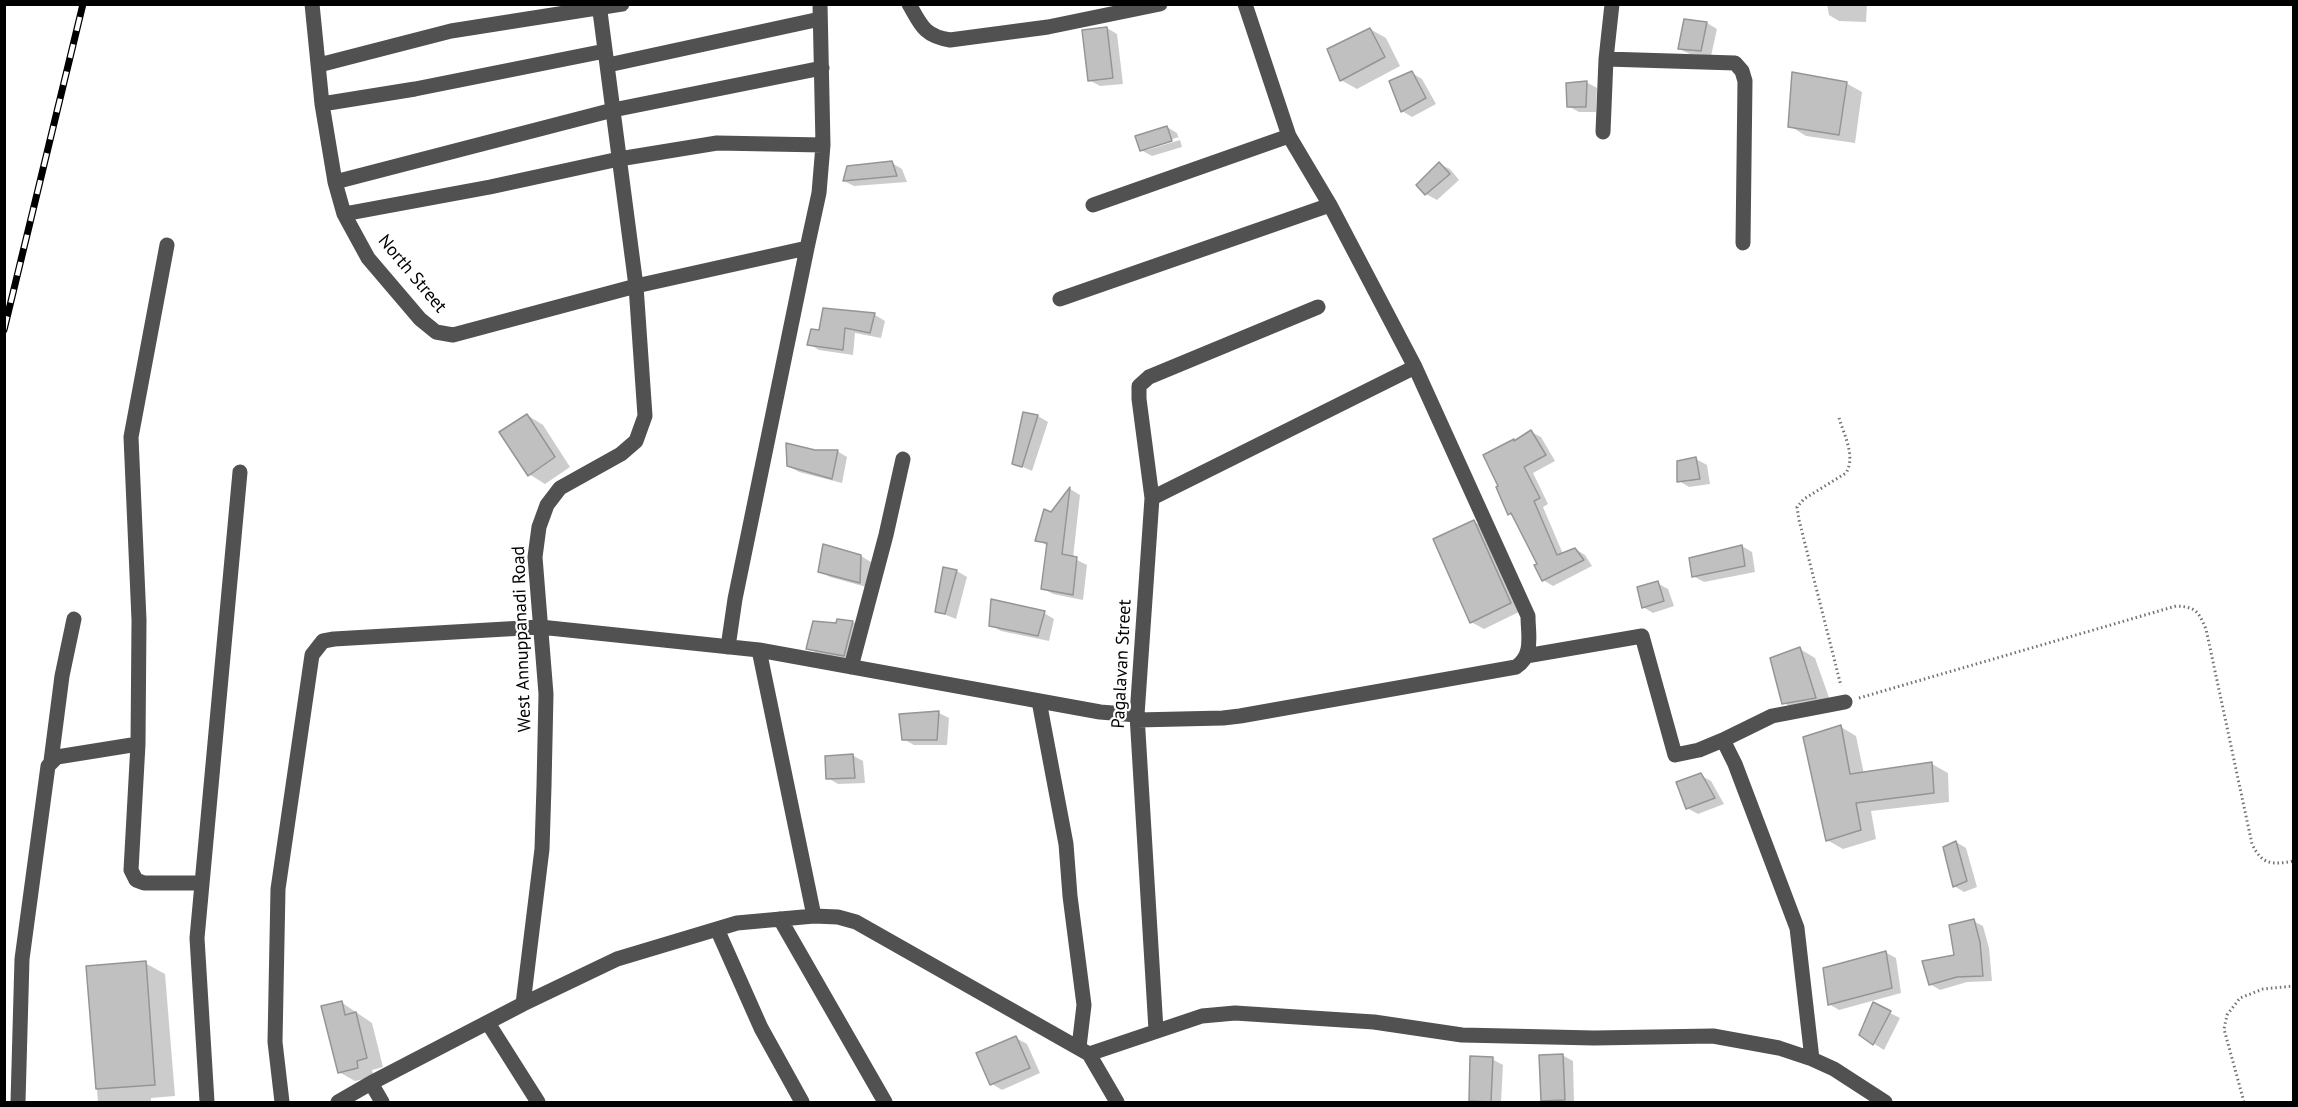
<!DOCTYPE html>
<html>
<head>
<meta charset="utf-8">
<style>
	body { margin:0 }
	#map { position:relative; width:2298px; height:1107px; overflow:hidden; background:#fff; font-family:"PT Sans",sans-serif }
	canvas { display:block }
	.frame { position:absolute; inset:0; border:6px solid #000; pointer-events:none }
</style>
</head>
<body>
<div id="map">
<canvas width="2298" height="1107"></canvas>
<div class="frame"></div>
</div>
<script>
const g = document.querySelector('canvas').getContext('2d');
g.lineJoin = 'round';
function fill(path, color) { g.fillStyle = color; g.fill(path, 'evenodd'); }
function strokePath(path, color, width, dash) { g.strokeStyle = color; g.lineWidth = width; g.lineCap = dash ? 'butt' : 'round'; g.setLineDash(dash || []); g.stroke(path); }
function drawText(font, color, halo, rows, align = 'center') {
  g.font = font + ' "PT Sans",sans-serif'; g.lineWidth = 4.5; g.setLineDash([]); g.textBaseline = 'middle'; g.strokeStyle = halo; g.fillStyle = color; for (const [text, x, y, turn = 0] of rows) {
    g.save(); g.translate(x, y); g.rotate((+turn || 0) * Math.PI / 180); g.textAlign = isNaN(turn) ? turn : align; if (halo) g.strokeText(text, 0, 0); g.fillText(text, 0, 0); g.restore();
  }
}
const shadow = new Path2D(`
	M1827,4h40l-1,18 -27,-1 -10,-6z
	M1685,21l22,2 10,6 -6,27 -21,-2 -11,-5z
	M1107,28l10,6 6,50 -23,2 -11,-6z
	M1370,29l16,9 14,28 -43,23 -16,-9z
	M1412,73l10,6 14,25 -24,13 -10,-6z
	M1586,82l11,6 -1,24h-17l-11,-6z
	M1846,83l16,9 -7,51 -49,-7 -16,-10z
	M1167,127l10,6 2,6v-2l-32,10v3l33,-10 2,7 -30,9 -11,-6z
	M892,163l10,6 5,13 -53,4 -10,-5z
	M1439,164l11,5 9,11 -22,20 -11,-6 -8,-9z
	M824,310l51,5 10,6 -4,17 -26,-5 -2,22 -34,-5 -10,-6 11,-12z
	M1024,414l14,2 10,6 -16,49 -18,-8z
	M527,415l16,10 27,42 -25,17 -16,-10z
	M1531,432l10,5 14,24 -22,12 15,31 -5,3 20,47 12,-5 10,6 7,11 -39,20 -10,-6 -4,-16 -24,-46 -6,-4 7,-72z
	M837,451l10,6 -5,26 -43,-11 -11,-6 27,-14z
	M1696,459l11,6 3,19 -21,3 -10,-6z
	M1070,489l10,6 -7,63 14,7 -4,35 -30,-6 -11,-6 6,-42 -11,-6 15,-26z
	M1473,521l13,8 37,81 -39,19 -13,-7z
	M1742,546l10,6 3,20 -51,10 -11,-6z
	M861,556l10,6 -1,26 -40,-11 -11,-6z
	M944,569l13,2 10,6 -11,42 -20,-8z
	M1657,583l11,6 6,17 -21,7 -10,-6z
	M1044,613l10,6 -5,22 -48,-10 -10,-6z
	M838,621l15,1 10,6 -9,32 -36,-6 -10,-6 30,-23z
	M1800,649l15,9 17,48 -32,6 -16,-9z
	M939,713l10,5 -2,27h-33l-11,-6z
	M1841,727l15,9 8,38 68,-10 16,9 1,29 -78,9 5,28 -33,10 -16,-9z
	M852,755l11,6 2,22 -27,1 -10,-6z
	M1700,775l11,6 13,23 -26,10 -11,-6z
	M1956,842l10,6 11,39 -13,5 -10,-6z
	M1973,921l10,5 6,22 3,33 -25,1 -27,8 -10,-6 26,-27z
	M1885,952l11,6 5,35 -62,17 -10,-6z
	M145,963l20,11 10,122 -24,2v4h-53l-11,-135z
	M341,1002l31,21 11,44 -11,3 2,7 -19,4 -16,-9z
	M1890,1013l10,5 -16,32 -24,-15z
	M1016,1038l11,6 13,29 -38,17 -10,-6z
	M1562,1055l11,6 1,41h-28l-4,-2z
	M1492,1059l11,6 -2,37h-27l-4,-2z`);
const building = new Path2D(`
	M1684,19l23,3 -6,29 -23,-2z
	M1107,27l6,51 -25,3 -6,-51z
	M1370,28l15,29 -45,24 -13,-32z
	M1412,71l14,27 -25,14 -12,-31z
	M1792,72l55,10 -8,53 -51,-8z
	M1587,81l-1,26h-19l-1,-24z
	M1167,126l5,15 -32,10 -5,-15z
	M892,161l5,15 -54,5 4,-15z
	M1439,162l11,12 -25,21 -9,-10z
	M823,308l52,5 -5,20 -25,-5 -2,22 -36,-5 4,-16 8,1z
	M1023,412l15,3 -16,52 -10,-3z
	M527,414l28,43 -27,19 -29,-44z
	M1531,430l15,25 -22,12 16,31 -6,3 23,54 18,-7 9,12 -42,21 -8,-16 3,-1 -26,-51 -3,2 -12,-28 2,-1 -15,-31 31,-16v2z
	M786,443l29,7h23l-6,29 -45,-13z
	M1696,457l4,22 -23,3v-21z
	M1070,487l-8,67 15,3 -4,38 -32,-6 6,-46 -12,-2 9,-32 7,3z
	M1474,520l37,83 -41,20 -37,-84z
	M823,544l38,11 -1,28 -42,-11z
	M1742,545l3,21 -53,11 -3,-19z
	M943,567l14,3 -12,44 -10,-2z
	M1658,581l6,20 -22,7 -5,-21z
	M991,599l54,12 -7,25 -49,-10z
	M837,619l16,2 -9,35 -38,-7 7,-28 23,2z
	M1800,647l16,51 -34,6 -12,-46z
	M939,711l-2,29h-35l-3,-26z
	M1841,725l9,49 82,-12 2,31 -78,10 5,27 -35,11 -23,-104z
	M853,754l2,24 -29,1 -1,-23z
	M1701,773l14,25 -29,11 -10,-27z
	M1956,841l11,40 -14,6 -10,-40z
	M1974,919l6,23 3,34 -26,1 -28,8 -7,-24 32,-6 -5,-30z
	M1886,951l6,37 -64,17 -5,-37z
	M146,961l9,124 -59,4 -10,-123z
	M342,1001l3,14 11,-3 11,46 -10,3 1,7 -20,5 -17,-67z
	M1873,1002l18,9 -18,34 -14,-10z
	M1016,1036l14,32 -40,17 -14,-32z
	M1563,1054l2,46 -24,1 -2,-46z
	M1470,1056l23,1 -2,45 -22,-1z`);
const path = new Path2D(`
	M1839,418c5,17 17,38 7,55l-42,26 -7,8 2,13 42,166
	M1859,698l317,-92c20,1 22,5 30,23l46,215c10,21 20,21 42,17
	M2244,1102l-20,-73 3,-14 13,-17 23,-9 31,-3`);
const minor = new Path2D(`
	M312,4l10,100 13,78 9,32 24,44 52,61 16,13 17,3 183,-49 171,-38 12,-55 4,-48 -3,-141
	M909,4c12,21 15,32 41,36l98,-13 112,-23
	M1245,4l44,132 41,69 85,162
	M1606,59l129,4 7,8 3,10 -2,162
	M319,65l132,-34 171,-27
	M608,65l212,-46
	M322,104l93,-15 190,-38
	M1603,132l3,-73 6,-55
	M335,182l278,-72 209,-42
	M1093,205l196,-69
	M344,214l146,-27 129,-28 98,-16 106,2
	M167,245l-36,192 8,183 -1,124 -7,126 5,10 8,3h57
	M1060,299l270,-94
	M728,647l7,-48 72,-351
	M759,650l55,266
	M1526,656l116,-20 33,119 24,-5 24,-10
	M851,667l35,-132 17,-76
	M1039,701l27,143 4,52 14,109 -5,42
	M1137,720l86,-2 17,-2 276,-49c18,-12 12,-32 12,-51l-113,-249 -263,131
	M51,761l11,-85 12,-57
	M780,919l105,183
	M717,929l44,99 41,74
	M523,1004l19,-155 2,-63 2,-92 -11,-137 4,-30 8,-22 13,-17 61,-34 15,-13 9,-25 -9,-130 -37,-282
	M488,1023l50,79
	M1156,1030l-19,-315 15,-217 -13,-99v-13l10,-9 169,-70
	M1089,1054l28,48
	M1812,1059l-15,-131 -62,-164 -12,-24 49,-24 73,-14
	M371,1083l11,19
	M18,1102l4,-143 26,-193 9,-9 81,-13
	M207,1102l-10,-164 43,-466
	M282,1102l-7,-60 3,-153 34,-234 11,-14 11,-2 206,-12 219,23 341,62 37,3
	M338,1102l33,-19 152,-79 94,-45 120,-36 77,-7 24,1 18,5 233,132 113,-38 33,-3 139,9 88,13 132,3 119,-2 66,12 33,11 22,10 51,33`);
const rail = new Path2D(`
	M4,330l79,-326`);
const streetNames = [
	["North Street",412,274,50],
	["West Annuppanadi Road",522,639,-92],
	["Pagalavan Street",1122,664,-87]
];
fill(shadow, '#0003');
fill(building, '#c0c0c0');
strokePath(building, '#959595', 1.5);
strokePath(path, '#737373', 3, [1.5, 3]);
strokePath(minor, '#515151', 15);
strokePath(rail, '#000', 7);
strokePath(rail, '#fff', 4.5, [14]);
drawText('18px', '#000', '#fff', streetNames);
</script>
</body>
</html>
